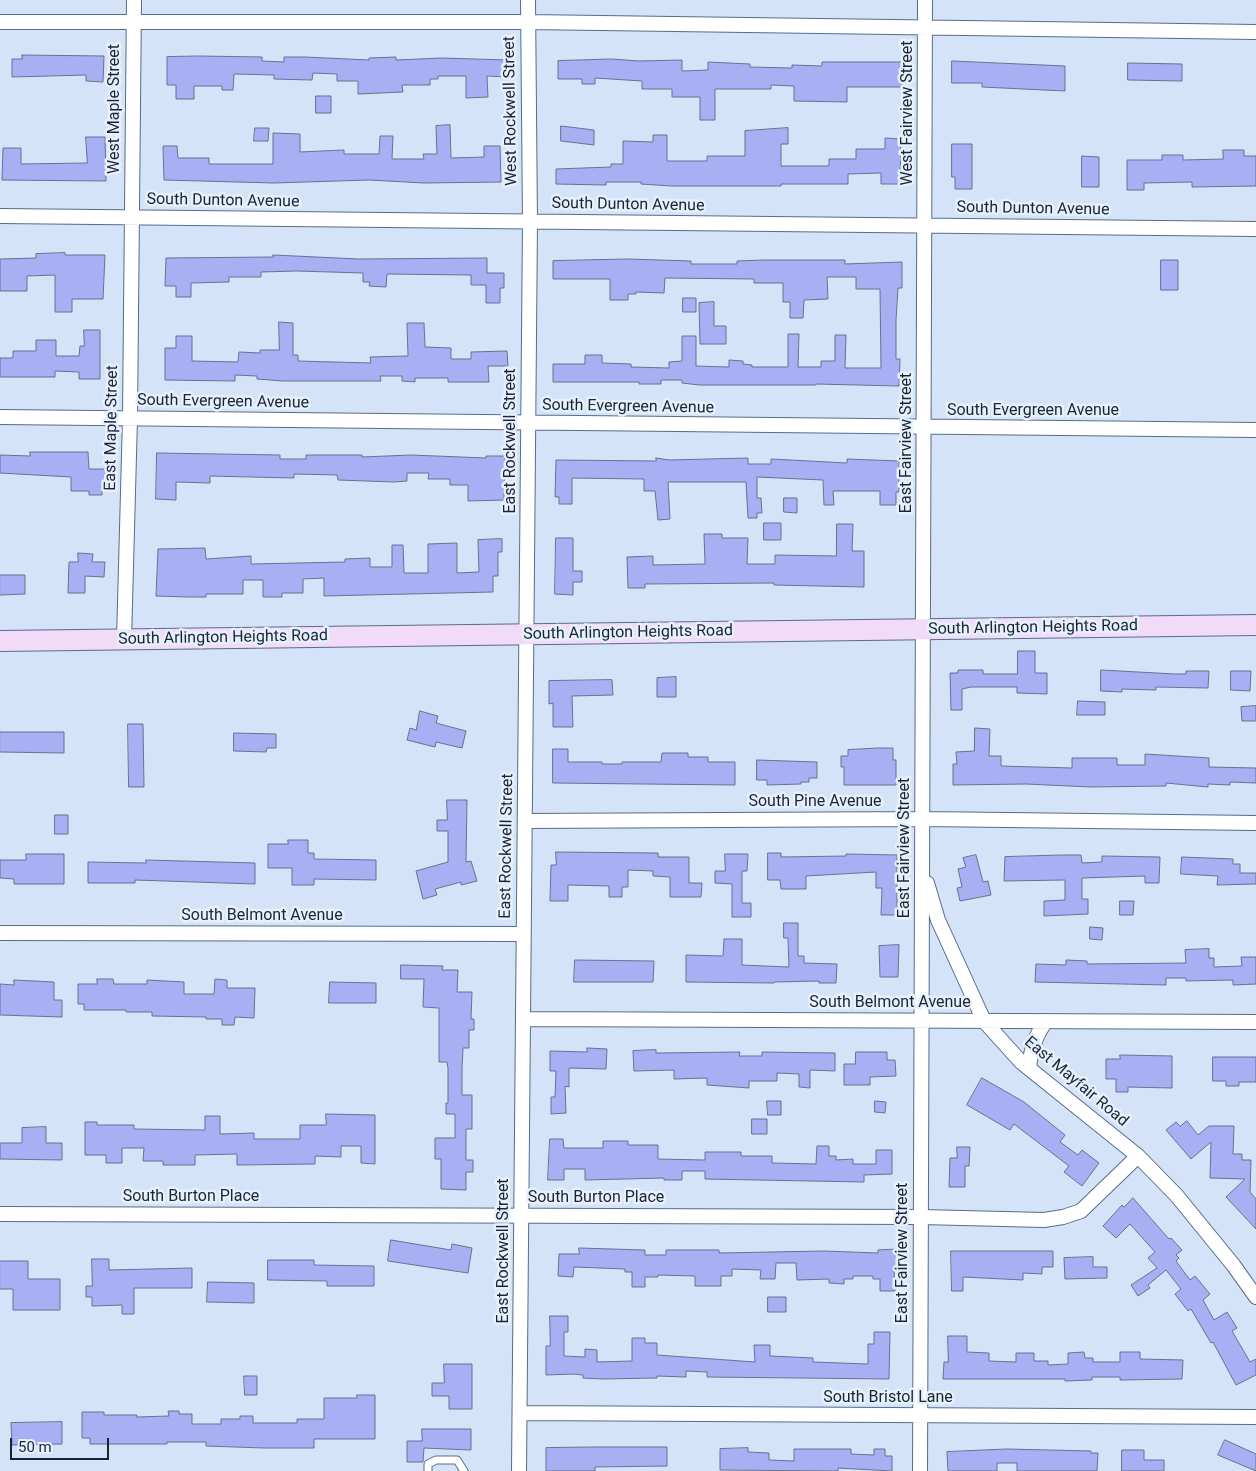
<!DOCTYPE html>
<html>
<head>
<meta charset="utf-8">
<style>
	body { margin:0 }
	#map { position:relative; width:1256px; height:1471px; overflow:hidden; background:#d4e3f8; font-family:Roboto,sans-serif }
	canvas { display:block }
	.scale { position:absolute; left:10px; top:1438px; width:99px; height:22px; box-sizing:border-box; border:2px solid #1b2431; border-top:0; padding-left:6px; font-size:15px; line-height:18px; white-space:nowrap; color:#1b2431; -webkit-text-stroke:4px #e6f0fe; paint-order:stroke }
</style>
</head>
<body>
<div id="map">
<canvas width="1256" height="1471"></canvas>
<div class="scale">50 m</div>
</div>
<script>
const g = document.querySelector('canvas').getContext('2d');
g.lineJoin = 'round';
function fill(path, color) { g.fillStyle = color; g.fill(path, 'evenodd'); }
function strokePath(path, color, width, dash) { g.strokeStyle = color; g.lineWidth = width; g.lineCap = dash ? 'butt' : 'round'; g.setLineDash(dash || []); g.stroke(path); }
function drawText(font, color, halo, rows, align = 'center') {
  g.font = font + ' Roboto,sans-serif'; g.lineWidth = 5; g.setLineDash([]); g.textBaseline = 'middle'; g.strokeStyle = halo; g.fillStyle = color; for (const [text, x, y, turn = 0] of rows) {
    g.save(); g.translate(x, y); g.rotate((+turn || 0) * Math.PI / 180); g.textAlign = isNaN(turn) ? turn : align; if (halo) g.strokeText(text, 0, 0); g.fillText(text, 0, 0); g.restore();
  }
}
const building = new Path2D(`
	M22,55l82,1 -1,26 -17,-1v-6l-74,2v-18h10z
	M199,56l63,1v4l22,1v-5h21l64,3v-2l27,-1v3l46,-2 65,2v17l-20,-1 1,21 -22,1v-22h-28v3h-8v6h-28l1,7 -45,2v-13h-21v-7l-24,-1 -1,7 -38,-1v-4l-40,-1 -1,16h-11v-4h-28v13h-18v-14h-9v-28z
	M612,59l27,2 43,-1v11l26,-1v-8l42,2v3l42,1v-3l30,1v-4h80v25h-55v15l-53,-1v-15l-23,-1v4h-56v31h-15v-23h-28v-8h-30v-8l-47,-3v6h-13v-5h-24v-18z
	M952,61l113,5v25l-83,-4v-4h-30z
	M1128,63l54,1v17l-54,-1z
	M316,96h15v17h-15z
	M450,125l1,33 33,-1v-11h16l1,36 -77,1 -55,-3 -95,3 -110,-3 -1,-34h14l1,12h31v6h64v-31l27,1v18l44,-2v4h35l1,-18h13l-1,23h32l-1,-5h14l-1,-28z
	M561,126l33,4v15l-33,-4z
	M255,128h14l-1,13h-14z
	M788,128v16h-7v22h48v-7h27v-10h29v-11l16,1 -1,45h-19v-11l-33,1v10h-67v2h-109l-31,-2v-2h-35v3l-50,-1v-15l55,-2v-3h12v-23l30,1v-7h14v26h40v-5h38v-25z
	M86,137h19l1,44 -104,-1 1,-32h18v16l66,-1z
	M952,144h20v45h-17v-12h-3z
	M1223,150h21v6h12v30l-64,1v-5l-48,1v7h-17v-30h35v-5h21v5l40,-1z
	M1082,156l17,1v30h-17z
	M65,253v2h40l-2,44h-31v13h-17v-37l-28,1v15h-27v-32l36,-1v-4z
	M273,255l86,4 128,-1v15h17v15h-4v15h-14v-18h-15v-10l-84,-1 -1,13 -17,-1 1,-4h-7v-9l-66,-2 -36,1v5h-32v5l-38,1v14h-15v-11h-11l1,-28 107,-1z
	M628,259l63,2v3h46v-3l27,-1h81v4l57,-2v26h-4l-2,32v39h4l-1,27 -83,-2v1h-117l-17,-2v-3h-21v4h-22v-2h-86v-18h32v-9h17v8l29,1v3l38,1v-6l13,-1v-25h14v30l33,1v-7l14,1v3l9,1v2h36v-33h11l-1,33h23v-6h14v-26h11l-1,33h36l-1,-79h-24v-12h-29l1,22 -24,1 -1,18h-13v-16h-7v-19h-29v-4l-89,-1 -1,15 -28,-1v2h-8v6h-18v-21h-57v-18z
	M1161,260h17v30h-17z
	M683,298h13v14h-13z
	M714,302v24h12v18h-26l-1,-41z
	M279,322l14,1v32h5v6l73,2 -1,-6 38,-1 -1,-33h17l1,24 26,1v11h20v-7l36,-1 1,15h-20l1,16h-41v-4h-33v4l-13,-1v-5h-22l1,5h-98l-26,-2v-3l-22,-1v6l-70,-1v-32h11v-12h16v25l46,1 1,-10 21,1v-3h19z
	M84,330h16v49h-21v-7l-24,-1v6h-55v-19h13v-7h23v-11h20v16h23l1,-10h4z
	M30,452h58l1,17h18v15h-5v11h-13v-4h-18v-14l-71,-4v-18l30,1z
	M157,453l123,2v4h26v-4h56v2l49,-2 75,3v-2h19l-1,44 -36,1v-16h-18v-6h-22l1,-6h-22v8l-13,1 -56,-2 -1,-5 -43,-1v4l-84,-2v7l-34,-1v18l-20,-1z
	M656,458l13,2 79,-2v6h23v-5l76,4v-4l52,2v31h-3v13h-16v-14h-47l1,14h-10l-1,-25 -66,-3v21h4l1,15h-5v5h-9l-2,-36h-78l2,37 -12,1 -3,-29h-11v-12l-72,-1v26h-13v-7h-4l1,-37 100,1z
	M784,498h13v15l-13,-1z
	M764,523h17v17h-17z
	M837,524h16l-1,27h12v36l-90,-2v-2l-129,1v4h-17l-1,-31 26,-1v9l52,-1 -1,-30h18v4h26l-1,26h28v-9l61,1z
	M556,538h17v33h9v11h-9v13l-18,-1z
	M502,539v13h-4v24h-5v16l-169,4v-18l-21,1v14h-21v4h-19v-17h-20v14h-37v3h-17l-33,-1 2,-47 47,-1 1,11 45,-3v8l94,-2v-3l25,-1v9h22v-22h11l1,28h24v-29l29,-1v30l22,-1 -1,-32z
	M78,553l15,1 -1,8h13l-1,15 -19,-1v17h-17l1,-31h9z
	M0,575h25v19l-25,1z
	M1018,651h17v22h12v21l-30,-1v-6h-46l-9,2v21h-11l-1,-37h8v-3h25v4h34z
	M1101,670l74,4h11v-3h23l-1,17 -52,-1v3l-34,-1v3l-21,-1z
	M1231,671h20l-1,20 -19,-1z
	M676,677v20h-19v-19z
	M612,680l1,15 -41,1 1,31h-20v-24l-4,1v-23z
	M1078,701l27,1v13h-28z
	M1256,706v15h-14l-1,-14z
	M420,711l18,5 -2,7 30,8 -4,17 -26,-6 -1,5 -28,-7 3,-12 6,2z
	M128,724h15l1,63h-15z
	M975,728l15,1 -1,27h12v10l71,2v-10h45v7h28v-11l64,4v9l47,1v15l-26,-1v3l-22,-1v3l-42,-4v3l-75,1 -65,-3 -73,1v-21h4l-1,-12 18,-1z
	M0,732h64v21l-64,-1z
	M234,733l42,1v14h-9l-1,4 -32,-1z
	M878,748h15v12h3v25h-52v-18h-3v-11h7v-6z
	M553,749h15v13h34v2h20v-2h39l1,-9h26v4h20v5h27v23l-182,-2z
	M757,760l60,2v16h-8v4h-8v2l-34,1v-5h-10z
	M447,800h20l-1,62 5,-1 6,20 -16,4v-3l-26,7 2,6 -14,4 -7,-28 32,-9v-31h-11v-11h10z
	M55,815h13v19h-13z
	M288,840h20v13h6v6l62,1v20l-62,-1v6h-22v-17h-24v-24h20z
	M556,852l102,1v4h31v26h13l-1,14h-31v-20l-17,-1v-5l-25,-1v17h-6v10h-13v-11l-41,-1v16h-18l1,-36h5z
	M768,853h13v4l65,-1v-2l51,1v60h-16l1,-27h-6v-16l-70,4v13h-25l-1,-9h-12z
	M26,854h38v30h-50v-5l-14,-1v-18h26z
	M725,854h23l-1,17h-5v32h9v14h-19v-33l-17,-1v-12h10z
	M976,855l7,27 5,-1 3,14 -31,6 -3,-13 5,-1 -4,-18 8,-2 -3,-9z
	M1061,855h20l1,8 20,-1v-6l58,1 -1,26h-14v-7l-63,2v21h6v15l-44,2v-15l21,-1v-20l-61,1 1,-24z
	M1182,857l51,2v5h7v9h16v11l-39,1 1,-9 -37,-2z
	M146,860l109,3v21l-120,-4v3h-47v-21l58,1z
	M1120,901h14l-1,14h-13z
	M784,923h14v33h6v7l33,1 -1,19h-17v-2l-44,1 -1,1 -88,-1v-27l37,1 1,-17h18v26l47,2 -1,-29h-4z
	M1090,927l13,1 -1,12 -12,-1z
	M899,945l-1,32h-18l-1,-31z
	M1209,949v9h5v9l28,-1 -1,-9h15v27l-23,1v-5l-47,1v-3h-20v7l-131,-3 1,-18 30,1v-5l21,1v3l99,-1 -1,-13z
	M575,960l79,1 -1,21h-79z
	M401,965l42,1 -1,4h16l-1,22h15l-1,27h3v11h-5v18h-6l-1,20v27h10v34h-6v31h7v12h-7v18l-25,-1v-30h-6v-21h20v-24h-9v-11h2v-35l-1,-6h-8v-54l-16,-1 1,-28h-23z
	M97,979h16l1,5h33v-4l37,2v12h30l1,-15 12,1v8h28l-1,30 -19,-1 -1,8h-12v-6h-16v-2l-54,-1v-4h-26v-2h-42v-6h-6v-20h19z
	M14,980l40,2v18h8v17l-62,-2v-31l14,1z
	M330,982l46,1v20h-47z
	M587,1048l20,1 -1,20 -37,-1v19l-4,-1 1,27 -15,1v-17h4l1,-26h-6v-20l37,1z
	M656,1050v3l84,-1 -1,4h23v-4l73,1v18l-25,-1v18l-11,-1v-13l-22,-1v8h-28v7l-42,-3v-7l-33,1v-9l-40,1 -1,-20z
	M856,1052h31v8h8l1,16 -26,1v8h-26v-21h11z
	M1120,1055l52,1v32l-44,-1v5h-12v-13h-10v-20h14z
	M1213,1057h43v25h-17v4h-13v-5h-13z
	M982,1078l42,24 41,33 -5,7 18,13 4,-5 17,13 -17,23 -18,-14 5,-6 -55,-42 -4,6 -43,-25z
	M767,1101h14v14h-13z
	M875,1101l11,1 -1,11 -10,-1z
	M326,1114l49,1v49l-14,-1v-17h-20v11l-26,-1v8l-78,1v-11l-42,1v10h-32v-4h-20l1,-13h-22v15h-16v-8h-21v-33h12v3h37v4l71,1v-14h15v18l34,-1v6h46v-14h26z
	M752,1119h15v15h-15z
	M1187,1121l11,14 11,-9h25l-1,28h9v6h9l-1,32 6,7v30l-30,-32 19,-18 -35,-1 1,-36 -20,17 -25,-29 10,-8 4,4z
	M46,1127v16h16v17l-62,-1v-16h22v-15z
	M550,1139h13l1,9h39v-7h25v4h30v14l47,1v-8h36v4h31v7l44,1 1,-18h12v10h7v4l17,-1v5h23v-14h16v24l-28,1v7l-159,-3v-8h-23v9h-18v-2l-79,2v-11h-21v11h-16z
	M957,1147h13l-1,19h-4v21h-16l1,-29h7z
	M1133,1198l36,41 2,-1 11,12 -6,5 3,3 -3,3 14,19 5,-4 15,18 -7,6 11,20 13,-8 10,16 -5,3 18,31 6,-3v16l-20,10 -23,-43 -2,1 -20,-34 -3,2 -13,-17 6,-5 -15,-19 -18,15 2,3 -12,8 -7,-11 26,-17 -9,-10 7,-6 -25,-28 -14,14 -13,-12 19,-21 2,2z
	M391,1240l60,10 1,-6 20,4 -4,25 -80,-12z
	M579,1248l66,2v5h21v-5h53v3l105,-2 54,2v-3l19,-1 1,19h-4l1,23h-15v-12h-7v-3h-20v3h-9v5l-15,-1v-4l-32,1 -1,-17h-20l-1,16h-15l1,-9 -29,-1v7h-11v10h-26v-10l-37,-1v2h-13v10h-13v-15h-7v-3l-51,-2 -1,10 -15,-1 1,-22h20z
	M951,1251h102v16h-11v7l-19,-1v7l-60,-3v14h-11z
	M1093,1257v10h14v11l-42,1 -1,-21z
	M92,1259h17v11l83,-2v20h-58v26h-12v-9l-30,1v-9h-6v-11h6z
	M268,1260h46v5l60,1v20h-47v-5l-59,-1z
	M0,1261h28v18h32v31h-47v-21h-13z
	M208,1282l46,1v20l-47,-1z
	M768,1297h18v15h-18z
	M550,1316h18v16h-4v24l21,1v-8l12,1v12l35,-1v-23h13v5h12v12l98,7 -1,-17h16v11l43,2v4l55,2v-20h6v-12h16l-1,47 -182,-2v-5l-21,-1v6l-29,-1v2l-55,1 -19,-1v-3l-10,-1 -27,1v-29h4z
	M948,1336h19v16l22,1v8l27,1v-9h18v8h14v4l20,-1v-11l16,-1 1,6h8v4h27v-10h20v7l43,1 -1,19 -62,1v-3h-28v3l-27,1v-2h-122l1,-17h4z
	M444,1364h28v45h-23v-13h-17v-13h12z
	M244,1376h13v19h-12z
	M357,1395h18v44h-61v9h-50l-58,-2v-4h-39v2h-77v-6h-8v-26h22v3h33l-1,2 33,-1 -1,-5h11v3h13v10h29v-5h19v-3h13v7h44v-4h27v-21h33z
	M62,1422v22l-50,1 -1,-22z
	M422,1429h49v21l-47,-2 -1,14h-16v-21h15z
	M1225,1440l31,14v17l-38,-16z
	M591,1447h76v19l-72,1v4h-49v-23z
	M748,1448v4l21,1v7l25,1v-12h57v5l23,1v-6h11v7h7v15l-54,-3v3l-118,-1v-21z
	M1007,1449l84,2v2h7l-1,18h-80v-8h-20v8h-49l-1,-19z
	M1122,1450h22v10h20v11h-42z`);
const lane = new Path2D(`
	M428,1471v-7l8,-4h21l7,11`);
const street = new Path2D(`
	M0,22h528l728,10
	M0,216l1256,13
	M0,417l1256,13
	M124,640l6,-222 4,-418
	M525,821l398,-2 333,4
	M927,883l11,37 46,101 37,41 117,94 39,40 57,70 22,31
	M0,933l524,1
	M523,1019l733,3
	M1029,1068c2,-18 6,-32 17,-47
	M0,1214l921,3 123,3 19,-3 18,-6 57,-55
	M520,1413l736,4
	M519,1471l11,-1249 -2,-222
	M920,1471l5,-1471`);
const secondary = new Path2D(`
	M0,641l1256,-16`);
const streetNames = [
	["West Maple Street",115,109,-90],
	["West Rockwell Street",511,111,-91],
	["West Fairview Street",908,113,-90],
	["South Dunton Avenue",223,201,1],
	["South Dunton Avenue",628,205,1],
	["South Dunton Avenue",1033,209,1],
	["South Evergreen Avenue",223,402,1],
	["South Evergreen Avenue",628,407,1],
	["South Evergreen Avenue",1033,411],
	["East Maple Street",112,428,-89],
	["East Rockwell Street",511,441,-90],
	["East Fairview Street",907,443,-90],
	["South Arlington Heights Road",1033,628,-1],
	["South Arlington Heights Road",628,633,-1],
	["South Arlington Heights Road",223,638,-1],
	["South Pine Avenue",815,802],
	["East Rockwell Street",507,846,-89],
	["East Fairview Street",905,848,-90],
	["South Belmont Avenue",262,916],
	["South Belmont Avenue",890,1003],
	["East Mayfair Road",1076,1082,40],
	["South Burton Place",191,1197],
	["South Burton Place",596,1198],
	["East Rockwell Street",504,1251,-90],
	["East Fairview Street",903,1253,-90],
	["South Bristol Lane",888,1398]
];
fill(building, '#a6b0f2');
strokePath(building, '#6a7094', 1);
strokePath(lane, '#566c8b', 9);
strokePath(street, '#566c8b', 16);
strokePath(secondary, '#566c8b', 22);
strokePath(lane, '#fff', 7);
strokePath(street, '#fff', 14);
strokePath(secondary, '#f1dbf9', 20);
drawText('16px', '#1b2431', '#e6f0fe', streetNames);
</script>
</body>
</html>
